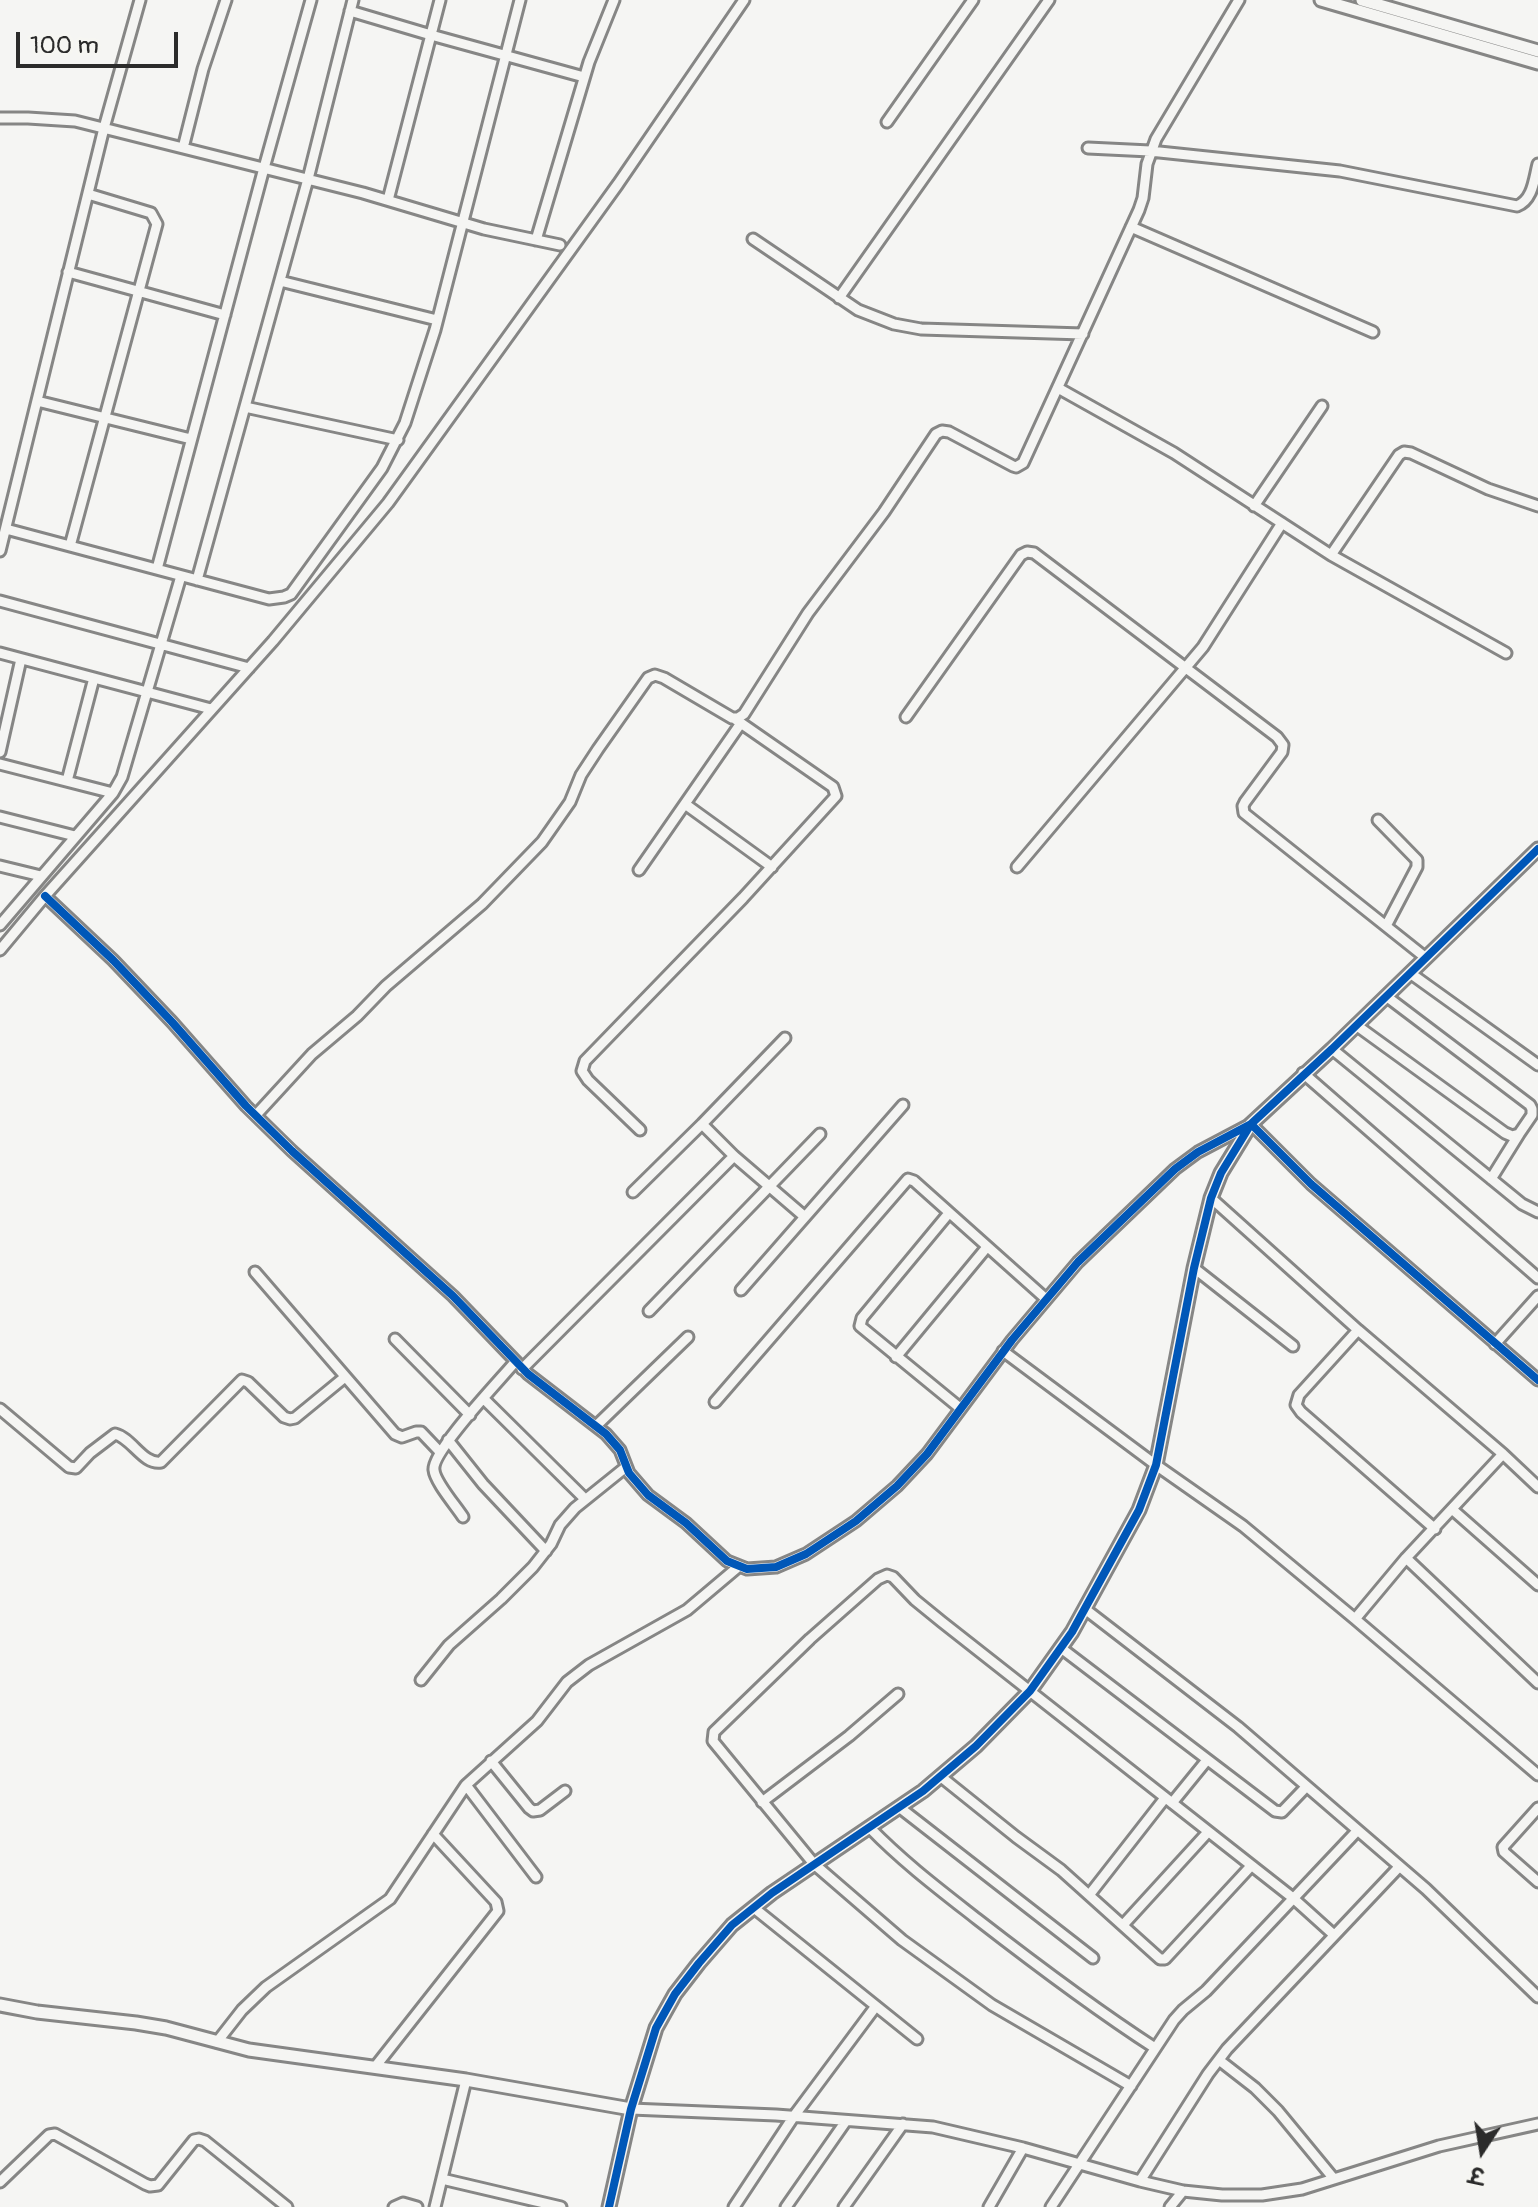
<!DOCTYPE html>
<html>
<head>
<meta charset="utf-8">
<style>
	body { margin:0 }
	#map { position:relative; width:1538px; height:2207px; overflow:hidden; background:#f5f5f3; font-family:Pangolin,"Playpen Sans Deva",sans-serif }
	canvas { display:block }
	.north { position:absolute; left:1442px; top:2111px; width:80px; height:80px; -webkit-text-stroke:6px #f6f6f2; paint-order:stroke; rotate:192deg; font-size:22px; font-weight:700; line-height:32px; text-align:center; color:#2b2b2b }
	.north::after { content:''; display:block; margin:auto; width:28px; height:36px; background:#2b2b2b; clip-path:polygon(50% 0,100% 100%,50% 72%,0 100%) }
	.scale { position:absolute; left:16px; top:32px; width:162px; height:36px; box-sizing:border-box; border:4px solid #2b2b2b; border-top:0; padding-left:10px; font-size:24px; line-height:28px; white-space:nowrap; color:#2b2b2b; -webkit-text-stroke:6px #f6f6f2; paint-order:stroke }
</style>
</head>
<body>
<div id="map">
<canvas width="1538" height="2207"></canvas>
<div class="north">उ</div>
<div class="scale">100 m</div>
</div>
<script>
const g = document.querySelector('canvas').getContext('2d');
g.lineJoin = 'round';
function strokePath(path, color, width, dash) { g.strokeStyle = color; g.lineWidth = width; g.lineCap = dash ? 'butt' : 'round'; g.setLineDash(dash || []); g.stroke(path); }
const minor = new Path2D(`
	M350,11l81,24 153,42
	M0,118h28l47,3 288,72 121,36 76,16
	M887,122l86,-122
	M183,148l20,-79 23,-69
	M1088,148l62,3 190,20 177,35c16,-6 17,-27 21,-42
	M388,200l52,-200
	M1131,227l242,105
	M753,239l105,71 36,14 27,5 162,5
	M536,240l53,-178 25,-62
	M68,272l157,43
	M280,281l157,39
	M839,298l210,-298
	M1058,388l116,65 157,102 175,98
	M37,401l154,38
	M245,407l153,33
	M1254,506l68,-100
	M6,529l263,70 15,-2 7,-3 91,-126 23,-45 30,-93 85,-330
	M70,546l87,-322 -6,-11 -63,-19
	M0,551l104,-423 36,-128
	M1331,555l68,-100 5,-3 7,1 77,36 50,17
	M157,569l107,-401 47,-168
	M197,580l111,-401 45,-179
	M0,601l249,67
	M0,653l211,56
	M906,717l115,-162 6,-3 7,1 243,184 6,8 -1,7 -37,50 -2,4 1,7 182,145
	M0,752l21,-93
	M0,764l113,29
	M67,781l27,-103
	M685,804l87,63
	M0,817l75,19
	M1378,820l39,40v7l-31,59
	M0,866l41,10
	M1017,867l186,-220 79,-124
	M639,870l102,-147
	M45,896l68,64 59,62 74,84 46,45 161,145 75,78 78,60 14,16 9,23 19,22 38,28 41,38 20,8 29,-2 30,-13 50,-33 41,-35 30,-32 85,-114 66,-78 97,-93 23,-17 53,-28 60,60 227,196
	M0,925l113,-132 9,-16 59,-201
	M0,950l45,-54 228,-255 115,-138 230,-319 126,-184
	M1410,973l128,92
	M1356,1025l149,108 7,3 7,-2 13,-19v-6l-2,-4 -144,-109
	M1332,1049l190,155 16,8
	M1303,1073l235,205
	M256,1115l56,-61 45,-38 29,-30 96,-82 60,-62 28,-40 11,-27 17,-26 50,-71 7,-3 9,3 68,40h6l6,-4 64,-101 76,-101 52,-78 6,-3 7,1 64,34 3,1 7,-4 116,-253 4,-12 4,-34 9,-25 83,-139
	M702,1124l32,32 71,61
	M640,1130l-52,-50 -6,-9 3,-10 158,-163 93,-102 -3,-9 -98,-68
	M1491,1179l28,-45
	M633,1192l69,-68 83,-86
	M1211,1198l147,132 145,124 35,33
	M949,1213l-87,105 -2,8 100,82
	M1194,1268l99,78
	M255,1272l140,162 7,3 14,-5h5l19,20
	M741,1290l162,-185
	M649,1311l171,-177
	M1358,1330l-59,65 -3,10 5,7 134,117
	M395,1339l75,76
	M1495,1344l43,-48
	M1003,1351l153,114 87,61 112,93 183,156
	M896,1357l91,-110
	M522,1369l212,-213
	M484,1399l101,100
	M715,1402l193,-223 6,2 131,117
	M0,1409l69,58 7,1 14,-15 25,-19c17,4 28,31 46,28l81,-82 6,2 36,35 6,2 5,-1 50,-41
	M596,1426l92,-89
	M448,1440l35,44 63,67
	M1453,1510l85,75
	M463,1517c-7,-11 -28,-35 -29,-47 -3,-18 67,-91 81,-108
	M1406,1558l132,125
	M1085,1609l153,118 188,162 112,108
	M1355,1619l51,-61 97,-104
	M1061,1648l214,163 7,1 24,-25
	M421,1680l28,-35 52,-46 32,-32 18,-23 9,-19 15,-17 51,-41
	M491,1761l38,47 4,3 7,-1 25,-19
	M940,1776l76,61 45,33 99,89h5l86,-93
	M466,1785l70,92
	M762,1802l87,-66 49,-42
	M1172,1803l35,-43
	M899,1807l194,151
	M1538,1808l-35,39 1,5 34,30
	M870,1828c33,34 70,62 107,91 58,45 116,89 178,129
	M1090,1894l75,-96
	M754,1908l163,131
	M1123,1925l85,-93
	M217,2042l25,-32 24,-23 124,-88 76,-114 71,-64 30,-39 22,-17 98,-55 51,-43
	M1219,2060l36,28 23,23 56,68
	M375,2067l123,-156 -2,-9 -63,-68
	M1131,2086l-139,-81 -90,-65 -88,-76 -101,-123 1,-9 96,-93 68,-60 9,-4 6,2 22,23 27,22 351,276 41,37
	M631,2109l145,6 157,12 90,21 117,33 43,10 39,4h40l40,-6 137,-43 99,-22
	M442,2179l119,28
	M1140,2181l68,-107 19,-25 172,-182
	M0,2182l49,-47 6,-1 90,50 5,2 8,-1 36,-45 5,-1 6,2 82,66
	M394,2207l9,-4 14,4
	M435,2207l31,-127
	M734,2207l60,-91 82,-110
	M786,2207l60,-86
	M844,2207l59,-83
	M989,2207l34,-59
	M1051,2207l123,-187 9,-10 23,-19 151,-160
	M1170,2207l13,-16`);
const tertiary = new Path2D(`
	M1321,0l217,63
	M1362,0l176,51
	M0,2005l37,7 99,11 30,5 83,22 217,30 165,29
	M609,2207l22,-98 25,-81 19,-34 24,-31 33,-38 40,-32 151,-102 53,-45 54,-55 42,-59 67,-122 17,-45 38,-197 17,-70 10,-25 30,-49 81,-75 206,-200`);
const cycleway = new Path2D(`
	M45,896l68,64 59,62 74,84 46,45 161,145 75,78 78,60 14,16 9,23 19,22 38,28 41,38 20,8 29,-2 30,-13 50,-33 41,-35 30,-32 85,-114 66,-78 97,-93 23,-17 53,-28 60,60 227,196
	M609,2207l22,-98 25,-81 19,-34 24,-31 33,-38 40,-32 151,-102 53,-45 54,-55 42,-59 67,-122 17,-45 38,-197 17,-70 10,-25 30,-49 81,-75 206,-200`);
strokePath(minor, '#868685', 15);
strokePath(tertiary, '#868685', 17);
strokePath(minor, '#f5f5f3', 9);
strokePath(tertiary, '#f5f5f3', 11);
strokePath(cycleway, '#0057b8', 8);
</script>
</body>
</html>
